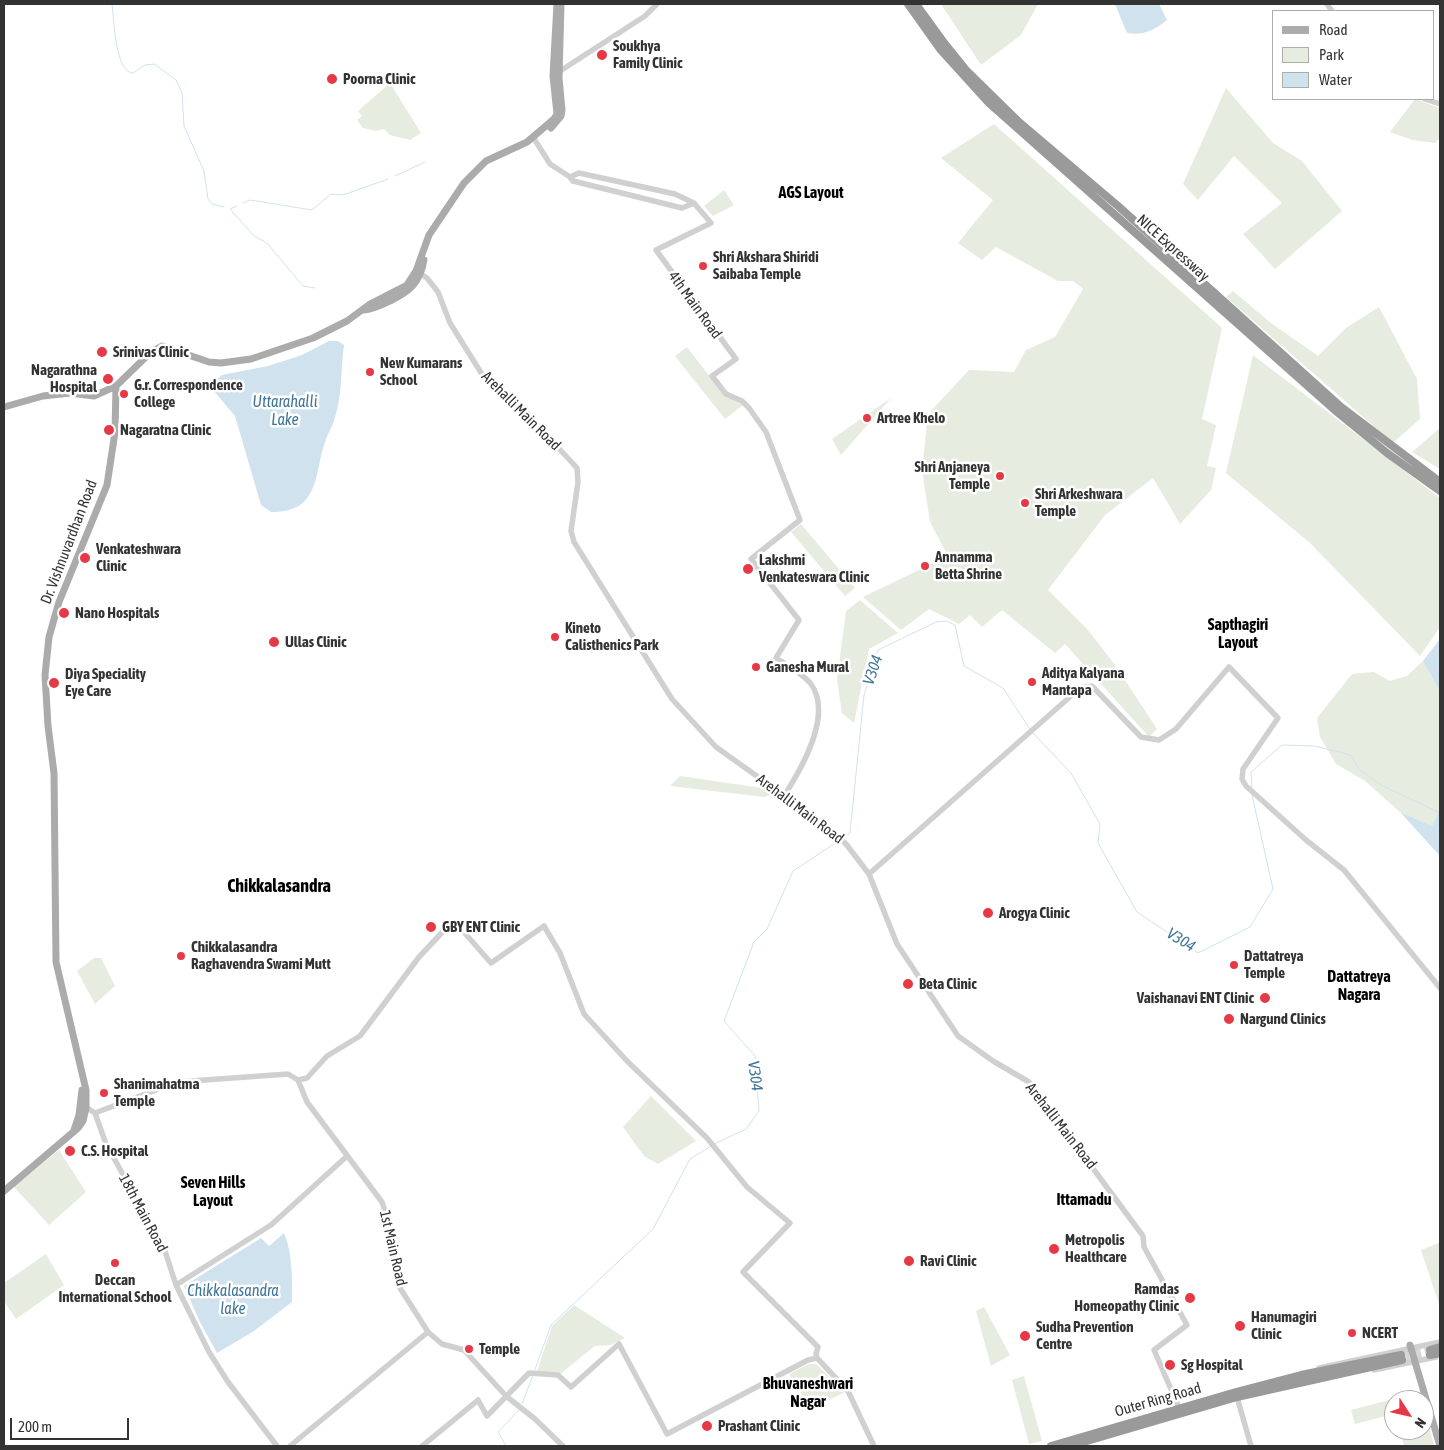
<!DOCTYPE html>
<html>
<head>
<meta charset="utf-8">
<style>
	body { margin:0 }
	#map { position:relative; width:1444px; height:1450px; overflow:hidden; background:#fff; font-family:"Asap Condensed",sans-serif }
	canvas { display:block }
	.frame { position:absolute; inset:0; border:5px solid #333; pointer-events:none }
	.legend { position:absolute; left:1272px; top:10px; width:162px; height:90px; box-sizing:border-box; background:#fff; border:1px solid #adadad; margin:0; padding:6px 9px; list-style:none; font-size:15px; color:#333 }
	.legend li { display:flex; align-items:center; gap:10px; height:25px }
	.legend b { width:25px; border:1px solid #adadad }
	.north { position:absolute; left:1384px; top:1390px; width:50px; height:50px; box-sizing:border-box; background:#fff; border:1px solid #adadad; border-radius:50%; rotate:125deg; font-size:14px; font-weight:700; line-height:20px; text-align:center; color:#333 }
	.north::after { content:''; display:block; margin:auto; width:18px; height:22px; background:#e63946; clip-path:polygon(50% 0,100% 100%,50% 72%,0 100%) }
	.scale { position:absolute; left:10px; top:1418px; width:119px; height:22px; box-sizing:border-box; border:2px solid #333; border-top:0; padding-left:6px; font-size:15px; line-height:18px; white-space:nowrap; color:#333; -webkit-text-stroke:4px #fff; paint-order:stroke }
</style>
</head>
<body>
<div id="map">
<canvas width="1444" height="1450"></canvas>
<div class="frame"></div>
<ul class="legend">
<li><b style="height:6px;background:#ababab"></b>Road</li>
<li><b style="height:14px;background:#e6ecdf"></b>Park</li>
<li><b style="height:14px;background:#cfe2ee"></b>Water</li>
</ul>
<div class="north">N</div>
<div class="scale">200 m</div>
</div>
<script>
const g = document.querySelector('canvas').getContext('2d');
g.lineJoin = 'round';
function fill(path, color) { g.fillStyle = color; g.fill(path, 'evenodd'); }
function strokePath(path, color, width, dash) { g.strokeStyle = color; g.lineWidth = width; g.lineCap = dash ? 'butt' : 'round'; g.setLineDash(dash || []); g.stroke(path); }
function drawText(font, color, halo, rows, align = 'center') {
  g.font = font + ' "Asap Condensed",sans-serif'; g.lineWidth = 5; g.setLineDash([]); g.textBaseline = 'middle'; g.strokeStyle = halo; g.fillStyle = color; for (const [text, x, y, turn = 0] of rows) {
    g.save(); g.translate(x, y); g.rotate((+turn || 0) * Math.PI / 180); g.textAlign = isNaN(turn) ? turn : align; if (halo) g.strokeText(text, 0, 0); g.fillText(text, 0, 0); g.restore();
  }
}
const green = new Path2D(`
	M941,4h97l-17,31 -40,30z
	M390,83l31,50 -11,7 -20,-5 -6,-6 -8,2 -13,-3 -6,-8 5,-4 -4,-5z
	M1226,88l47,55 29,18 40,50 -67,58 -32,-35 39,-31 -48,-47 -36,44 -15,-16z
	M1415,99l25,9v30l-5,5 -23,-3 -22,-8z
	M994,124l228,204 -20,91 14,6 -9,41 9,2 -5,22 -31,34 -27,-46 -48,37 -57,75 40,40 27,35 42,64 -8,8 -84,-93 -10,9 -53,-43 -20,17 -12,-12 -11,9 -30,-15 -28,21 -38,-33 85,-41 -18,-34 -8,-52 6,-56 41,-44 45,2 12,-22 29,-13 28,-48 -10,-8h-15l-62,-34 -14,13 -24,-17 35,-43 -52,-42z
	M724,190l10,15 -21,11 -9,-10z
	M1233,291l38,32 47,33 28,-28 33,-21 38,72 3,40 -27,24 -167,-146z
	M687,347l37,48 19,10 -18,14 -50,-63z
	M1253,355l187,143v129l-20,29 -110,-113 -84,-70z
	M891,398l-50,57 -9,-16z
	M1440,428v41l-28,-17z
	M801,524l54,64 -10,8 -54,-64z
	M860,600l38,33 -29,16 -15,74 -12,-10 -5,-33 9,-69z
	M1423,661l17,31v118l-8,16 -32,-14 -35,-31 -29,-17 -16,-27 -3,-19 35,-44 22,-2 16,9 17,-5z
	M680,776l82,12 9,6 -6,3 -95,-11z
	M94,958h7l14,28 -20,18 -18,-33z
	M651,1096l45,45 -38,23 -14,-8 -21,-29z
	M59,1150l27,42 -37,33 -35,-38z
	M1439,1243l1,4v60l-19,-57z
	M46,1254l18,31 -48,34 -12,-18v-18z
	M574,1305l51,33 -14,7 -16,1 -35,28 -23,-3 15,-45z
	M984,1307l26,48 -19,11 -15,-55z
	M809,1364h7l29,28 -34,17 -22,-35z
	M1024,1376l18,65 -13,3 -17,-64z
	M1420,1392l2,8h-28v14l-39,10 -4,-14z
	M1424,1408l10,38h-30l-4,-16h24z`);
const water = new Path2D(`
	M1115,4h44l8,16c-13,10 -23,16 -40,13z
	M329,341h9l6,4c-3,21 -2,52 -9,72 -2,9 -7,16 -10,25 -11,32 -5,71 -54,70l-10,-7 -26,-89 -22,-26 -1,-6 10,-9 46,-9 34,-11z
	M1440,639v53l-17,-31z
	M1440,810v46l-40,-44 32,14z
	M284,1233c9,21 8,47 8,69l-38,29 -37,22 -17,-31 -16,-36 77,-48 8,8z`);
const stream = new Path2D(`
	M112,4c2,15 3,68 21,69l12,-8 9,-1 22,16 6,13 2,33 20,45 4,28 4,5 12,3
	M395,176l30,-14
	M243,203l7,-3 62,10 19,-16 12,1 45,-16
	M237,206l-7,3 24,27 13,7 36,43 12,2
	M1032,732l39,41 29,51 -2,19 39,69 61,41 52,-26 23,-38 -21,-94
	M1252,789l-1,-17 31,-27 33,1 36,9 8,14 22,16 59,28
	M843,838l7,-5 14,-138 14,-45 58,-28 10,-1 9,4 9,41 39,22 27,41
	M714,1144l32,-15 13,-18 -4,-55 -31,-35 30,-79 13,-13 26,-58 47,-31
	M534,1372l17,-47 102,-96 37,-70 21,-13
	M522,1404l11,-29
	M506,1446l-8,-14 21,-22`);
const highwayTunnel = new Path2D(`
	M1401,1355l29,-5
	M1402,1360l28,-5`);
const minor = new Path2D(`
	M1327,4l5,7
	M557,73l88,-57 12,-12
	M1425,99l15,5
	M533,137l17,27 20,13 3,4 109,27 12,-5
	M570,177l9,-4 96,21 19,9 17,20 -55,27 80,109 -24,17 14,18 16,7 7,7 17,24 34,88 -49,39 48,61 -23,38c11,7 27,16 35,26 22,31 -9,84 -27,112
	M418,272l9,6 11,14 12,31 35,56 41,34 51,55 1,14 -7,49 3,11 98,157 44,48 111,79 19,18 23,30 28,70 61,92 35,25 36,21 114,154 1,11 43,78 -33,25 26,60
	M869,874l211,-186 12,-2 49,51 18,3 17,-11 53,-62 49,51 -35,51 -1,10 4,7 60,54 38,30 96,118
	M298,1080l9,-2 20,-22 33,-20 59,-79 32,-34h5l35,40 53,-37 16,27 24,61 43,47 80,77 40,49 43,36 -47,49 75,75 -2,7 1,4
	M298,1080l9,22 75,100 6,18 12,68 28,44 14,12 22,6 42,46 29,23 28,27
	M84,1106l11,7 11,31 58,104 12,37 33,67 19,30 49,64
	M95,1113l82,-31 111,-8 10,6
	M176,1285l95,-60 75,-68
	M1319,1368l121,-26
	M1374,1370l62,-13
	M1237,1397l14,49
	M290,1446l138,-114
	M422,1446l56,-46 9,16 42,-43 29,2 13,12 48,-43 48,90 141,-74 9,-2 31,33 26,55`);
const major = new Path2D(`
	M551,128l10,-12 1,-6 -3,-32 2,-74
	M364,310c10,-1 17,-5 26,-9 20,-10 30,-18 34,-41
	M4,407l39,-11 27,-3 24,3 22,-10 35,-34 11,-6 47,16 12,1 30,-4 62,-21 34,-17 23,-17 37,-19 9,-14 13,-36 35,-52 22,-22 41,-19 27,-23 3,-5 -4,-38 4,-72
	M74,1130l5,-15 3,-25
	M4,1191l74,-63 5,-7 3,-13v-18l-30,-128 -2,-189 -6,-47 -3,-51 4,-38 10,-35 48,-117 8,-53 1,-46
	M1410,1345l30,101`);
const highway = new Path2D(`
	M908,4l32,45 49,54 348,309 50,41 53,38
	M916,4l29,40 21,26 53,52 99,84 223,201 99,75
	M1430,1350l10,-3
	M1430,1355l10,-2
	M1051,1446l185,-54 65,-17 100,-20
	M1070,1446l167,-49 165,-37`);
const markers = [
	[602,55,6,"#e63946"],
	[332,79,6,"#e63946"],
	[703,266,5,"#e63946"],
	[102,352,6,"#e63946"],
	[370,372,5,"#e63946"],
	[108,379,6,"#e63946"],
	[124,394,5,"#e63946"],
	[867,418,5,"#e63946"],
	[109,430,6,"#e63946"],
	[1000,476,5,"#e63946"],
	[1025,503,5,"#e63946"],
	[85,558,6,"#e63946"],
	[925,566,5,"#e63946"],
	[748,569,6,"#e63946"],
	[64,613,6,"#e63946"],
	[555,637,5,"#e63946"],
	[274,642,6,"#e63946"],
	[756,667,5,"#e63946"],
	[1032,682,5,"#e63946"],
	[54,683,6,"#e63946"],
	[988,913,6,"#e63946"],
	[431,927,6,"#e63946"],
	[181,956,5,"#e63946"],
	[1234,965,5,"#e63946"],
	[908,984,6,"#e63946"],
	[1265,998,6,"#e63946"],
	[1229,1019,6,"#e63946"],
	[104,1093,5,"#e63946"],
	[70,1151,6,"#e63946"],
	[1054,1249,6,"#e63946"],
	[909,1261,6,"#e63946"],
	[115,1263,5,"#e63946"],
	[1190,1298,6,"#e63946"],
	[1240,1326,6,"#e63946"],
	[1352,1333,5,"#e63946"],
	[1025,1336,6,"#e63946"],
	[469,1349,5,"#e63946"],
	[1170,1365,6,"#e63946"],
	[707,1426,6,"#e63946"]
];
const poiNames = [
	["Soukhya",613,46],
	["Family Clinic",613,63],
	["Poorna Clinic",343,79],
	["Shri Akshara Shiridi",713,257],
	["Saibaba Temple",713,274],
	["Srinivas Clinic",113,352],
	["New Kumarans",380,363],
	["School",380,380],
	["Nagarathna",97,370,"right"],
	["Hospital",97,387,"right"],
	["G.r. Correspondence",134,385],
	["College",134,402],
	["Artree Khelo",877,418],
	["Nagaratna Clinic",120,430],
	["Shri Anjaneya",990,467,"right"],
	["Temple",990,484,"right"],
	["Shri Arkeshwara",1035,494],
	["Temple",1035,511],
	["Venkateshwara",96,549],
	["Clinic",96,566],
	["Annamma",935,557],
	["Betta Shrine",935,574],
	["Lakshmi",759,560],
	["Venkateswara Clinic",759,577],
	["Nano Hospitals",75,613],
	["Kineto",565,628],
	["Calisthenics Park",565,645],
	["Ullas Clinic",285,642],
	["Ganesha Mural",766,667],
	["Aditya Kalyana",1042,673],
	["Mantapa",1042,690],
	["Diya Speciality",65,674],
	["Eye Care",65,691],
	["Arogya Clinic",999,913],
	["GBY ENT Clinic",442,927],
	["Chikkalasandra",191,947],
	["Raghavendra Swami Mutt",191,964],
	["Dattatreya",1244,956],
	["Temple",1244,973],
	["Beta Clinic",919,984],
	["Vaishanavi ENT Clinic",1254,998,"right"],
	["Nargund Clinics",1240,1019],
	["Shanimahatma",114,1084],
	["Temple",114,1101],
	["C.S. Hospital",81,1151],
	["Metropolis",1065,1240],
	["Healthcare",1065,1257],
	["Ravi Clinic",920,1261],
	["Deccan",115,1280,"center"],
	["International School",115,1297,"center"],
	["Ramdas",1179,1289,"right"],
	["Homeopathy Clinic",1179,1306,"right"],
	["Hanumagiri",1251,1317],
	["Clinic",1251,1334],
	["Sudha Prevention",1036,1327],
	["Centre",1036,1344],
	["NCERT",1362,1333],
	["Temple",479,1349],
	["Sg Hospital",1181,1365],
	["Prashant Clinic",718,1426]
];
const streetNames = [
	["NICE Expressway",1173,248,42],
	["4th Main Road",695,305,54],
	["Arehalli Main Road",521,411,45],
	["Dr. Vishnuvardhan Road",69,542,-69],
	["Arehalli Main Road",800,809,37],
	["Arehalli Main Road",1061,1126,52],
	["18th Main Road",143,1213,62],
	["1st Main Road",393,1248,77],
	["Outer Ring Road",1158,1400,-16]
];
const neighbourhoodNames = [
	["AGS Layout",811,193],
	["Sapthagiri",1238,625],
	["Layout",1238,643],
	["Dattatreya",1359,977],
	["Nagara",1359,995],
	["Seven Hills",213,1183],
	["Layout",213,1201],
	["Ittamadu",1084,1200],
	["Bhuvaneshwari",808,1384],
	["Nagar",808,1402]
];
const waterNames = [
	["Uttarahalli",285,402],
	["Lake",285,420],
	["V304",873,670,-71],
	["V304",1181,940,32],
	["V304",755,1076,82],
	["Chikkalasandra",233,1291],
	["lake",233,1309]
];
const quarterNames = [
	["Chikkalasandra",279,886]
];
fill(green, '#e6ecdf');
fill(water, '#cfe2ee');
strokePath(stream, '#cfe2ee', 1);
strokePath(highwayTunnel, '#d6d6d6', 8, [8, 4]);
strokePath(minor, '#d0d0d0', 5.5);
strokePath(major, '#ababab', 7);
strokePath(highway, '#9a9a9a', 8);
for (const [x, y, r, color] of markers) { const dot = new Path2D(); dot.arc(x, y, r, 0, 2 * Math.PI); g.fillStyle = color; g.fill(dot); strokePath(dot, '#fff', 2); }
drawText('bold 15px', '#333', '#fff', poiNames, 'left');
drawText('15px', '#333', '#fff', streetNames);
drawText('bold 16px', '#000', '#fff', neighbourhoodNames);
drawText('italic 16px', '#3f7597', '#fff', waterNames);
drawText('bold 18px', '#000', '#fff', quarterNames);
</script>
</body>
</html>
